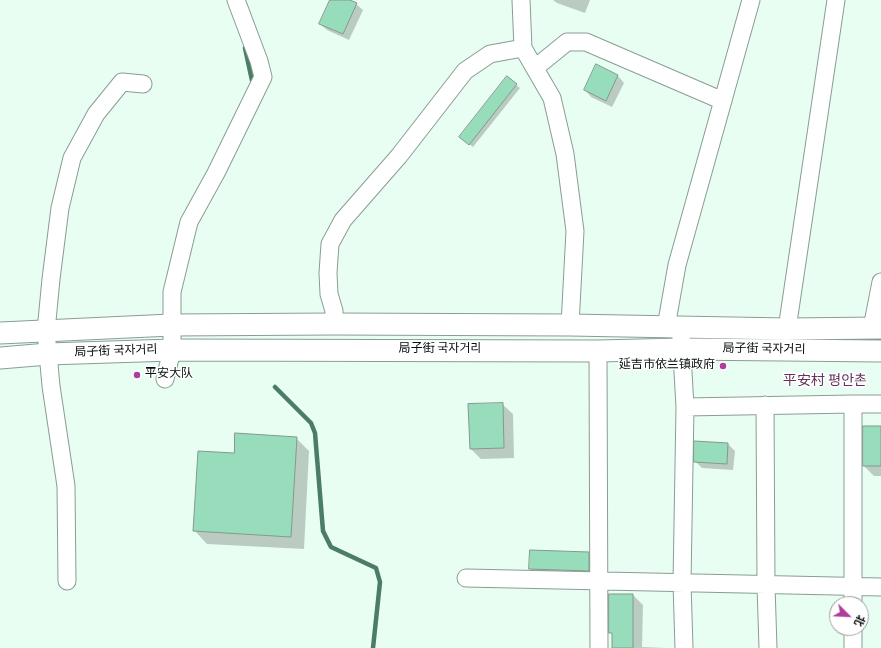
<!DOCTYPE html>
<html>
<head>
<meta charset="utf-8">
<style>
	body { margin:0 }
	#map { position:relative; width:881px; height:648px; overflow:hidden; background:#e9fef3; font-family:Overpass,"Noto Sans SC",sans-serif }
	canvas { display:block }
	.north { position:absolute; left:829px; top:596px; width:40px; height:40px; box-sizing:border-box; background:#fff; border:1px solid #9b9e9d; border-radius:50%; rotate:114deg; font-size:11px; font-weight:700; line-height:16px; text-align:center; color:#060d0a }
	.north::after { content:''; display:block; margin:auto; width:14px; height:18px; background:#ae3e9b; clip-path:polygon(50% 0,100% 100%,50% 72%,0 100%) }
</style>
</head>
<body>
<div id="map">
<canvas width="881" height="648"></canvas>
<div class="north">北</div>
</div>
<script>
const g = document.querySelector('canvas').getContext('2d');
g.lineJoin = 'round';
function fill(path, color) { g.fillStyle = color; g.fill(path, 'evenodd'); }
function strokePath(path, color, width, dash) { g.strokeStyle = color; g.lineWidth = width; g.lineCap = dash ? 'butt' : 'round'; g.setLineDash(dash || []); g.stroke(path); }
function drawText(font, color, halo, rows, align = 'center') {
  g.font = font + ' Overpass,"Noto Sans SC","Noto Sans KR",sans-serif'; g.lineWidth = 3; g.setLineDash([]); g.textBaseline = 'middle'; g.strokeStyle = halo; g.fillStyle = color; for (const [text, x, y, turn = 0] of rows) {
    g.save(); g.translate(x, y); g.rotate((+turn || 0) * Math.PI / 180); g.textAlign = isNaN(turn) ? turn : align; if (halo) g.strokeText(text, 0, 0); g.fillText(text, 0, 0); g.restore();
  }
}
const shadow = new Path2D(`
	M331,0h17l8,4 7,6 -14,30 -22,-10 -7,-6z
	M553,0h37l-5,13 -28,-10z
	M597,66l21,10 6,7 -12,24 -21,-10 -6,-7z
	M507,78l13,10 -47,59 -9,-7z
	M502,404l11,10 1,44 -33,1 -10,-10z
	M881,427v49h-7l-10,-10z
	M296,438l13,13 -5,98 -97,-5 -13,-14 41,-76z
	M728,444l7,7 -2,19 -31,-2 -7,-7z
	M588,553l10,11v16l-58,-1 -10,-10z
	M633,595l10,10 -1,42 24,1h-53v-13l-3,-3z`);
const stream = new Path2D(`
	M245,48l8,37
	M275,387l36,36 4,10 8,98 8,16 45,21 4,14 -7,66`);
const building = new Path2D(`
	M330,0h20l7,3 -14,31 -24,-10z
	M596,64l22,11 -12,26 -22,-11z
	M507,76l10,8 -48,61 -10,-8z
	M503,403l1,45 -34,1 -2,-45z
	M863,426h18v40h-18z
	M235,433l62,4 -6,100 -98,-6 5,-80 36,2z
	M694,441l34,2 -1,21 -33,-2z
	M530,550l59,2v19l-60,-2z
	M609,594h24v54h-21v-15h-3z`);
const minor = new Path2D(`
	M521,0l2,48 29,50 13,56 10,77 -5,94
	M535,68l32,-26h19l137,59
	M334,324v-13l-5,-17 -1,-21 2,-29 13,-24 56,-64 66,-85 25,-17 33,-6
	M666,327l11,-62 74,-265
	M872,328l9,-46
	M787,329l49,-329
	M681,337l4,70 -3,176 2,65
	M598,351l1,297
	M165,379l7,-29v-58l17,-70 27,-49 47,-96 -4,-16 -23,-61
	M853,404v200
	M765,405l1,180 2,63
	M685,407l168,-3h28
	M466,578l415,9
	M67,581l-1,-95 -15,-100 -5,-55 5,-52 9,-71 12,-50 24,-44 26,-32 21,2
	M853,628v20`);
const major = new Path2D(`
	M0,333l171,-8 163,-1 236,1 217,4 94,-1
	M0,358l48,-4 124,-4 426,1 84,-2 199,2`);
const markers = [
	[723,366,4,"#ae3e9b"],
	[137,375,4,"#ae3e9b"]
];
const streetNames = [
	["局子街 국자거리",440,350],
	["局子街 국자거리",764,350,1],
	["局子街 국자거리",116,352,-2]
];
const poiNames = [
	["延吉市依兰镇政府",715,366],
	["平安大队",145,375,"left"]
];
const quarterNames = [
	["平安村 평안촌",825,382]
];
fill(shadow, '#0003');
strokePath(stream, '#4b7c66', 4.5);
fill(building, '#97ddbb');
strokePath(building, '#85988e', 1);
strokePath(minor, '#899d93', 19);
strokePath(major, '#899d93', 23);
strokePath(minor, '#fff', 17);
strokePath(major, '#fff', 21);
for (const [x, y, r, color] of markers) { const dot = new Path2D(); dot.arc(x, y, r, 0, 2 * Math.PI); g.fillStyle = color; g.fill(dot); strokePath(dot, '#fff', 1.5); }
drawText('12px', '#060d0a', '#fff', streetNames);
drawText('12px', '#060d0a', '#fff', poiNames, 'right');
drawText('14px', '#672f5c', '#fff', quarterNames);
</script>
</body>
</html>
